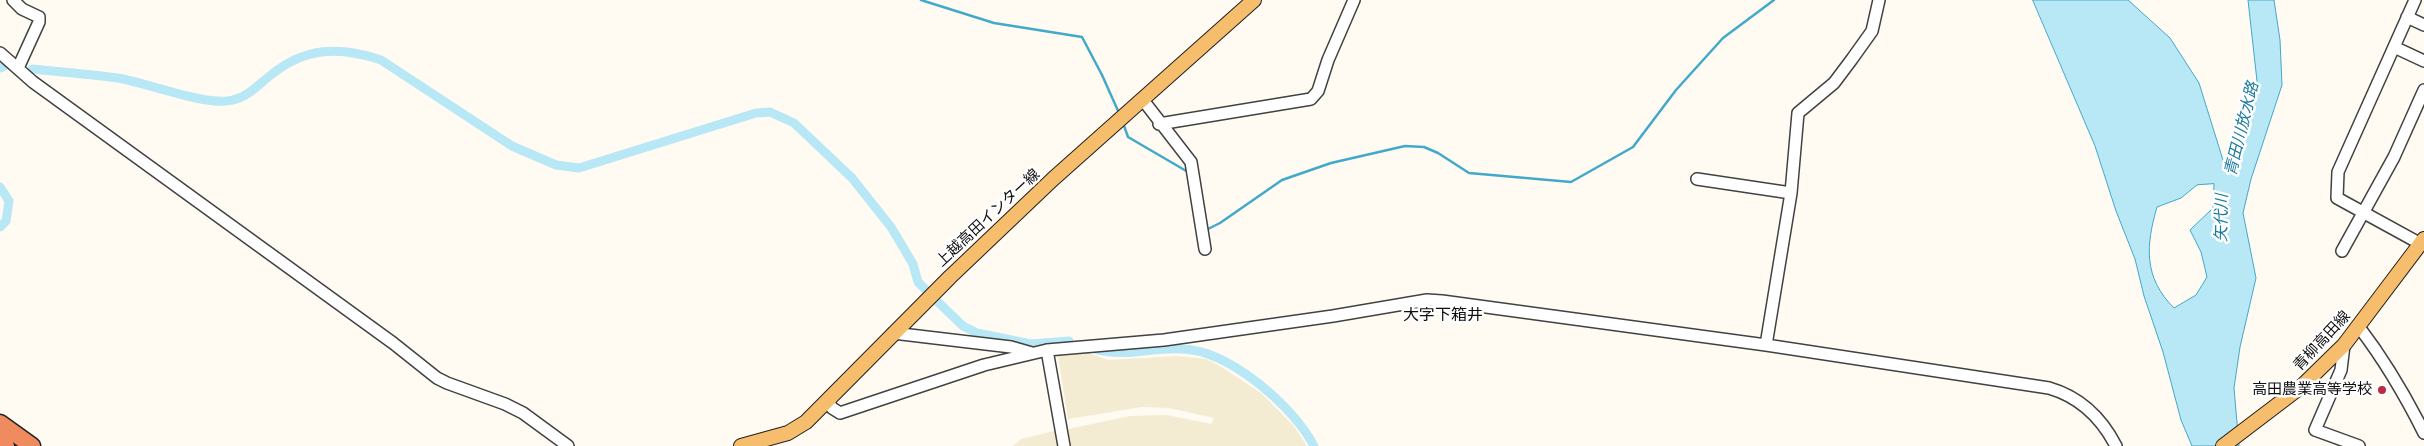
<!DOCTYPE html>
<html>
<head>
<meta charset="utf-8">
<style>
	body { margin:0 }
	canvas { display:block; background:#fffaf2 }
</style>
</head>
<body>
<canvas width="2424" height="446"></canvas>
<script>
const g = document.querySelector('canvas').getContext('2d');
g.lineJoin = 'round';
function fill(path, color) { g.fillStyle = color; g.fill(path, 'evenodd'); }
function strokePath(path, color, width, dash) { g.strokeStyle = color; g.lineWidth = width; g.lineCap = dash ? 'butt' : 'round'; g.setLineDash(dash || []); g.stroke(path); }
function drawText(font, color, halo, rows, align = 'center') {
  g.font = font + ' Literata,"Noto Sans JP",serif'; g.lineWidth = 5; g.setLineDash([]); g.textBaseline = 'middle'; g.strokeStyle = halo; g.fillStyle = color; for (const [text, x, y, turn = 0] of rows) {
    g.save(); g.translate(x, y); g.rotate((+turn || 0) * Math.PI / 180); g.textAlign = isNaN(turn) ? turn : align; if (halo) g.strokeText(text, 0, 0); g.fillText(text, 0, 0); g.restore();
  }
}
const farmland = new Path2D(`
	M1089,353l19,7 70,-4 28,3 12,6 43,28 32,32 14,21h-236l-3,-17 62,-13 37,-1 44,9 3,-6 -45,-10 -27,-1 -74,12 -10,-63z
	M1058,430l2,16h-47l8,-7z`);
const water = new Path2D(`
	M2033,0h95l42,38 29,45 28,90 15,-23 15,-69 -9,-81h26l6,40 2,45 -31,94 -8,34 13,65 -16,69 -6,41 5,58h-47l-11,-26 -18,-68 -19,-56 -9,-37 -19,-48 -21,-65zM2214,184l-1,24 -23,22 11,22 6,25 -11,18 -22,13c-31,-31 -28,-63 -17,-101l24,-9 16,-13z`);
const stream = new Path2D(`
	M921,0l73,23 88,14 20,38 17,38
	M1123,123l5,14 60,35
	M1206,230l14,-7 62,-43 49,-17 74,-17 19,1 14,6 31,20 102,9 62,-35 43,-57 47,-52 51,-38`);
const canal = new Path2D(`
	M0,68l3,-1
	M32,69c28,3 58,5 86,9 30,5 89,29 115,22 15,-3 26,-16 38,-25 34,-28 69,-29 110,-15l131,86 44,19 23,3 177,-55 14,-1 24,11 58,55 39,49 22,37 5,18 10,10
	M0,187l9,14 -3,20 -6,6
	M938,302l25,24 14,7 54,11 38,-3
	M1094,349c32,9 57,-2 88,0 47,1 111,57 132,97`);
const minor = new Path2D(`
	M13,0l9,9 17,8v5l-21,46
	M2415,0l-77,172 -1,26 84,46
	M2407,17l17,8
	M2394,47l30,14
	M0,53l33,29 360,261 44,35 10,5 58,21 18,9 45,33
	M1143,100l48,62 14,87
	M1159,124l152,-25 7,-8 10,-31 26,-60
	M1697,179l94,14
	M2342,251l52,-94 30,-67
	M2359,327c26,34 46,68 65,106
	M893,333l118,14 21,6
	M1766,345l25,-152 7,-80 36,-30 18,-24 20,-28 7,-31
	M2344,345l-3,25 -26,60 44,16
	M1047,350l17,96
	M828,401l4,7 8,5 144,-48 63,-15 117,-10 169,-24 94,-16 15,1 324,44 283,43c31,9 52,29 67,58`);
const major = new Path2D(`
	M741,446l47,-13 18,-11 144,-145 103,-98 201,-179
	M2223,446l79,-60 42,-41 80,-106`);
const highway = new Path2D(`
	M0,423l32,23
	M0,441l6,5`);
const markers = [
	[2382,390,5,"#bd2a49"]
];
const streetNames = [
	["上越高田インター線",988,218,-43],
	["青柳高田線",2322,341,-47]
];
const poiNames = [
	["高田農業高等学校",2372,390]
];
const waterNames = [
	["青田川放水路",2242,129,-76],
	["矢代川",2222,218,-89]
];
const neighbourhoodNames = [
	["大字下箱井",1443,315]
];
fill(farmland, '#f4ecd2');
fill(water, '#b8e8f5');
strokePath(water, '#41a9ca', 1);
strokePath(stream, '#41a9ca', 2.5);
strokePath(canal, '#b8e8f5', 9);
strokePath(minor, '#424242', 14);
strokePath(major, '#202020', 16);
strokePath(highway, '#202020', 19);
strokePath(minor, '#fff', 11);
strokePath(major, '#f5bd6c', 14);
strokePath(highway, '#f08a5f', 16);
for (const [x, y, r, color] of markers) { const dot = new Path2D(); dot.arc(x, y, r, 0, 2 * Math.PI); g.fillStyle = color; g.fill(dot); strokePath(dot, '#fff', 2); }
drawText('15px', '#0f0f0f', '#fff', streetNames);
drawText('15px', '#0f0f0f', '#fff', poiNames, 'right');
drawText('italic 16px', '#1b7b9f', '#fff', waterNames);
drawText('16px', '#0f0f0f', '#fff', neighbourhoodNames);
</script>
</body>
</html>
